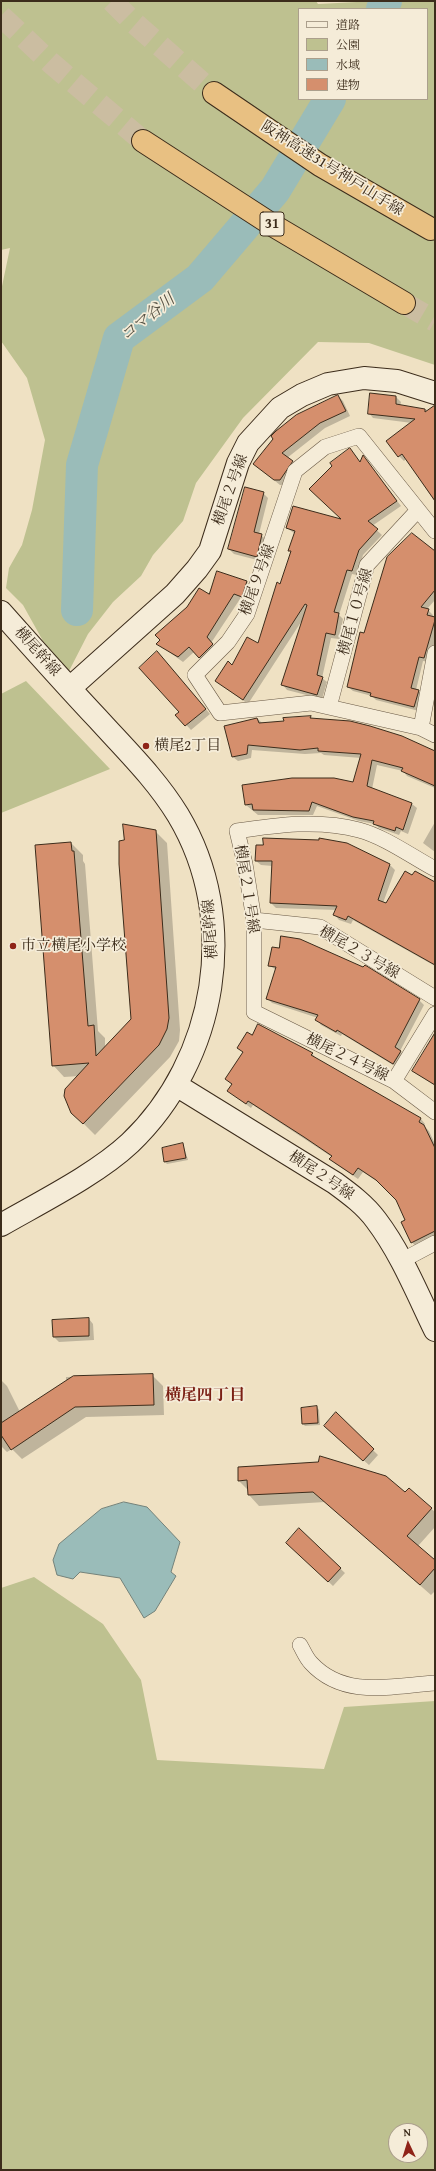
<!DOCTYPE html>
<html>
<head>
<meta charset="utf-8">
<style>
	body { margin:0 }
	#map { position:relative; width:436px; height:2171px; overflow:hidden; background:#efe1c3; font-family:"Gentium Book Plus","Noto Serif JP",serif }
	canvas { display:block }
	.frame { position:absolute; inset:0; border:2px solid #3c2c1b; pointer-events:none }
	.legend { position:absolute; left:298px; top:8px; width:130px; height:92px; box-sizing:border-box; background:#f5ecd8; border:1px solid #ab9f8c; margin:0; padding:5px 7px; list-style:none; font-size:12px; color:#3c2c1b }
	.legend li { display:flex; align-items:center; gap:8px; height:20px }
	.legend b { width:20px; border:1px solid #ab9f8c }
	.north { position:absolute; left:388px; top:2123px; width:40px; height:40px; box-sizing:border-box; background:#f5ecd8; border:1px solid #ab9f8c; border-radius:50%; rotate:356deg; font-size:11px; font-weight:700; line-height:16px; text-align:center; color:#3c2c1b }
	.north::after { content:''; display:block; margin:auto; width:14px; height:18px; background:#8f2418; clip-path:polygon(50% 0,100% 100%,50% 72%,0 100%) }
</style>
</head>
<body>
<div id="map">
<canvas width="436" height="2171"></canvas>
<div class="frame"></div>
<ul class="legend">
<li><b style="height:5px;background:#f5ecd8"></b>道路</li>
<li><b style="height:11px;background:#bec190"></b>公園</li>
<li><b style="height:11px;background:#9abcb9"></b>水域</li>
<li><b style="height:11px;background:#d58f6d"></b>建物</li>
</ul>
<div class="north">N</div>
</div>
<script>
const g = document.querySelector('canvas').getContext('2d');
g.lineJoin = 'round';
function fill(path, color) { g.fillStyle = color; g.fill(path, 'evenodd'); }
function strokePath(path, color, width, dash) { g.strokeStyle = color; g.lineWidth = width; g.lineCap = dash ? 'butt' : 'round'; g.setLineDash(dash || []); g.stroke(path); }
function drawText(font, color, halo, rows, align = 'center') {
  g.font = font + ' "Gentium Book Plus","Noto Serif JP",serif'; g.lineWidth = 3.5; g.setLineDash([]); g.textBaseline = 'middle'; g.strokeStyle = halo; g.fillStyle = color; for (const [text, x, y, turn = 0] of rows) {
    g.save(); g.translate(x, y); g.rotate((+turn || 0) * Math.PI / 180); g.textAlign = isNaN(turn) ? turn : align; if (halo) g.strokeText(text, 0, 0); g.fillText(text, 0, 0); g.restore();
  }
}
const green = new Path2D(`
	M1,1h315l2,3 58,-3h59v364l-66,-22 -51,-1 -75,76 -47,65 -13,38 -30,34 -12,21 -28,26 -25,32 -19,37 -26,-30 -20,-36 -17,-17 3,-20 13,-23 10,-35 13,-70 -18,-62 -26,-37v-50l9,-43 -9,2zM299,9h128v90h-128z
	M26,681l84,88 -109,44v-119z
	M34,1577l69,47 38,56 16,80 167,9 20,-62 91,-6v469h-434v-582zM396,2131h24v24h-24z`);
const water = new Path2D(`
	M124,1502l23,5 33,35 -9,30 5,4 -21,35 -11,7 -24,-40 -40,-6 -7,7 -16,-4 -4,-15 6,-16 42,-35z`);
const shadow = new Path2D(`
	M338,396l5,5 7,15 -25,12 -38,30 10,9 -12,18h-5l-21,-17z
	M396,397l5,5 -1,4 25,3 10,5v88l-29,-43 -2,2 -5,-5 13,-33 -39,-5 -4,-5z
	M350,450l11,13 6,-2 34,45 -29,20 10,9 -19,20 -6,20 -5,-1 -13,41 4,4 -4,20 -8,-1 -9,40 5,4 -5,17 -35,-9 -4,-5 20,-66 -55,85 -32,-23 43,-36 33,-92 -2,-3 5,-16 -8,-6 57,-7z
	M263,493l5,5 -9,36 8,6 -6,21 -27,-7 -5,-5z
	M435,552v48l-8,9 6,6 -1,3h3v33l-5,11 -7,-1 -7,29 7,5 -4,16 -43,-11 -4,-4 -19,-5 -5,-4 17,-53z
	M218,572l29,10 5,5 -6,14 -4,-2 6,-16h-3l-5,16 -29,44 6,7 -13,12 -10,-10 -11,10 -25,-18 52,-48z
	M162,657l48,57 -19,16 -14,-15 3,-3z
	M311,717l2,2 122,33v36l-28,-12 -4,-5 -26,-6 -5,24 40,15 5,4 -9,26 -7,-3 -2,4 -20,-7 -4,-4 -16,-3 -42,-15 -4,9h-55l-12,-10 108,-22 7,-25 -37,-3 -3,-2 -16,1 -53,-4 -1,8 -13,3 -5,-4 -7,-31 32,-7 4,4 23,-1 -1,-3z
	M435,822v30l-12,-9z
	M155,831l12,12 13,187 -1,11 -9,16 -75,78 -23,-23 7,-36 -15,1 -11,-12 18,-222 12,12v6l2,3 13,167 7,7v10l27,-28z
	M346,844l44,21 5,5 -12,33 3,2 49,-21v82l-82,-46 -2,4 -12,-4 -4,-5 2,-5 -61,-2 -5,-5 2,-37 -12,-1 -5,-4z
	M269,965l150,35 5,5 -24,46 5,5 -7,12 -56,-34 -1,2 -20,-11 -4,-5 1,-2 -46,-15 -5,-5 9,-28z
	M435,1035v51l-22,-15z
	M252,1036l60,17 4,6 105,60 4,5 -1,2 5,5 6,13v94l-19,9 -4,-5 -6,-22 -10,-20 -15,-16 -18,-12 -5,7 -22,-15 -5,-5 1,-2 -79,-52 -2,3 -23,-17 4,-6 -6,-6 18,-26 -5,-5z
	M183,1144l5,16 -21,4 -2,-2z
	M89,1319l4,5 1,16 -35,2 -5,-5z
	M152,1375l11,11 1,29 -78,2 -64,42 -10,-10 -5,3 -6,-6v-66l6,6 13,26 46,-30v-5z
	M317,1407l2,3 1,15 -15,1 -2,-2z
	M336,1414l42,41 -9,10 -39,-34z
	M239,1468l166,26 4,-5 26,23v15l-17,19 17,16v29l-4,4 -106,-93 -66,4 -10,-11 -1,-5 -9,-9z
	M299,1530l46,43 -12,13 -46,-44z`);
const river = new Path2D(`
	M382,9l4,-8
	M77,610l5,-145 37,-127 81,-60 75,-88 55,-91`);
const building = new Path2D(`
	M370,393l26,3v8l29,5v3l10,-7v96l-33,-47 -4,3 -12,-16 29,-22 -47,-5z
	M338,395l8,16 -26,12 -38,30 11,8 -13,19h-6l-21,-16 20,-25 -2,-3 5,-5 20,-16z
	M350,448l10,14 3,-7 34,46 -29,20 10,8 -19,21 -7,21 -5,-1 -13,42 5,1 -4,22 -9,-2 -9,42 6,2 -6,18 -36,-10 26,-80 -2,-1 -62,96 -28,-19 13,-20 4,4 15,-28 11,6 19,-61 3,2 11,-33h-3l7,-20 -9,-3 7,-22 48,13 -32,-30 23,-23 -2,-3z
	M245,487l19,5 -10,40 8,2 -5,23 -29,-8z
	M412,533l23,18v39l-14,17 8,2 -2,6 8,2v3l-11,38 -5,-1 -8,31 8,2 -5,17 -44,-11 1,-3 -24,-6 13,-55 4,1 23,-76z
	M217,571l30,10 -5,16 -8,-3 -27,43 6,7 -14,14 -10,-11 -11,10 -22,-13 4,-4 -5,-5 32,-28 12,-19 10,6z
	M157,651l49,58 -21,17 -10,-11 4,-3 -40,-44z
	M311,716l-1,2 40,3 20,5 32,10 33,15v35l-34,-15 2,-3 -31,-8 -5,26 45,17 -9,27 -7,-3 -1,4 -22,-7 1,-3 -21,-4 -41,-15 -3,9 -56,-1 -1,-6 -7,1 -3,-20 50,-7h42l19,4 8,-28 -43,-3v-3l-18,2 -52,-5 -1,9 -15,3 -8,-31 33,-8 2,5 25,-2 -1,-3z
	M123,824l33,6 13,188 -2,11 -8,16 -76,79 -12,-11 -7,-17 1,-7 24,-26 -37,3 -17,-221 36,-3 1,9h2l14,175 6,-1 2,31 35,-37 -12,-155v-23l5,-1z
	M263,838l56,2v-2l28,5 43,21 -12,36 8,3 19,-32 7,4 3,-4 20,11v83l-87,-49 -2,4 -13,-5 4,-9 -67,-3 2,-42h-17l1,-16h7z
	M281,936l19,3 63,28 2,-2 55,34 -25,48 6,4 -8,13 -56,-34 -1,2 -21,-12 3,-5 -52,-16 10,-32 -8,-1 4,-19 7,1z
	M258,1024l55,29 -2,2 110,63 -2,4 5,3 11,23v83l-24,12 -10,-21 4,-2 -9,-20 -20,-20 -18,-12 -5,7 -24,-16 3,-3 -28,-19 -56,-36 -2,3 -19,-13 5,-7 -7,-5 18,-27 -6,-4 10,-16 5,3z
	M435,1033v52l-23,-14z
	M183,1143l3,15 -22,4 -2,-14z
	M89,1318v18l-36,1 -1,-17z
	M153,1374l1,31 -79,2 -64,43 -10,-15v-12l72,-47z
	M317,1406l1,17 -16,1 -1,-16z
	M336,1412l38,37 -11,12 -39,-35z
	M320,1456l66,20 19,16 4,-4 23,20 -25,28 28,24v8l-15,17 -107,-93 -65,3 -1,-15 -9,1v-14l80,-5z
	M299,1528l42,40 -13,14 -42,-39z`);
const highwayTunnel = new Path2D(`
	M112,1l20,20 82,72
	M1,16l50,47 92,78
	M404,303l31,18`);
const street = new Path2D(`
	M435,531l-76,-95 -34,11 -30,24 -48,143 -19,28 -33,33 25,38 91,-10 110,25 14,7
	M329,707l38,-142 51,-55
	M421,728l14,-75
	M435,869c-24,-13 -50,-32 -76,-39 -40,-11 -83,-5 -122,1l8,33 9,56v92l140,69 41,31
	M254,920l66,7 115,71
	M394,1081l41,-67
	M401,1261l34,-18
	M300,1645c3,5 6,13 11,18 33,36 81,23 124,20`);
const secondary = new Path2D(`
	M1,612c32,36 64,72 97,107 29,32 58,60 80,96 63,105 39,245 -48,328 -33,31 -89,59 -129,82
	M70,688l105,-94 22,-25 13,-18 28,-88 10,-20 32,-35 22,-13 26,-11 36,-6 33,3 38,12
	M176,1085l159,98c15,11 30,22 41,37 25,33 41,73 59,110`);
const highway = new Path2D(`
	M214,93l106,72 111,64
	M143,141l131,85 130,77`);
const markers = [
	[146,746,4,"#8f2418"],
	[13,946,4,"#8f2418"]
];
const shields = [
	[272,224,24]
];
const shieldNames = [
	["31",272,224]
];
const streetNames = [
	["阪神高速31号神戸山手線",332,169,32],
	["横尾２号線",231,490,-70],
	["横尾９号線",258,580,-70],
	["横尾１０号線",356,612,-74],
	["横尾幹線",37,652,48],
	["横尾２１号線",246,889,81],
	["横尾幹線",211,929,-94],
	["横尾２３号線",359,953,30],
	["横尾２４号線",347,1058,26],
	["横尾２号線",321,1176,34]
];
const poiNames = [
	["横尾2丁目",154,746],
	["市立横尾小学校",21,946]
];
const waterNames = [
	["コマ谷川",148,318,-39]
];
const neighbourhoodNames = [
	["横尾四丁目",205,1396]
];
fill(green, '#bec190');
fill(water, '#9abcb9');
strokePath(water, '#74827a', 1);
fill(shadow, '#0003');
strokePath(river, '#9abcb9', 32);
fill(building, '#d58f6d');
strokePath(building, '#3c2c1b', 1);
strokePath(highwayTunnel, '#cbbda1', 22, [22, 11]);
strokePath(street, '#695945', 16);
strokePath(secondary, '#3c2c1b', 24);
strokePath(highway, '#3c2c1b', 24);
strokePath(street, '#f5ecd8', 15);
strokePath(secondary, '#f5ecd8', 22);
strokePath(highway, '#e8c082', 22);
for (const [x, y, r, color] of markers) { const dot = new Path2D(); dot.arc(x, y, r, 0, 2 * Math.PI); g.fillStyle = color; g.fill(dot); strokePath(dot, '#f5ecd8', 1.5); }
for (const [x, y, w] of shields) { const box = new Path2D(); box.roundRect(x - w / 2, y - 12, w, 24, 3); g.fillStyle = '#f5ecd8'; g.fill(box); strokePath(box, '#3c2c1b', 1); }
drawText('bold 14px', '#3c2c1b', null, shieldNames);
drawText('15px', '#3c2c1b', '#f5ecd8', streetNames);
drawText('15px', '#3c2c1b', '#f5ecd8', poiNames, 'left');
drawText('italic 16px', '#545042', '#f5ecd8', waterNames);
drawText('bold 16px', '#7a1f14', '#f5ecd8', neighbourhoodNames);
</script>
</body>
</html>
